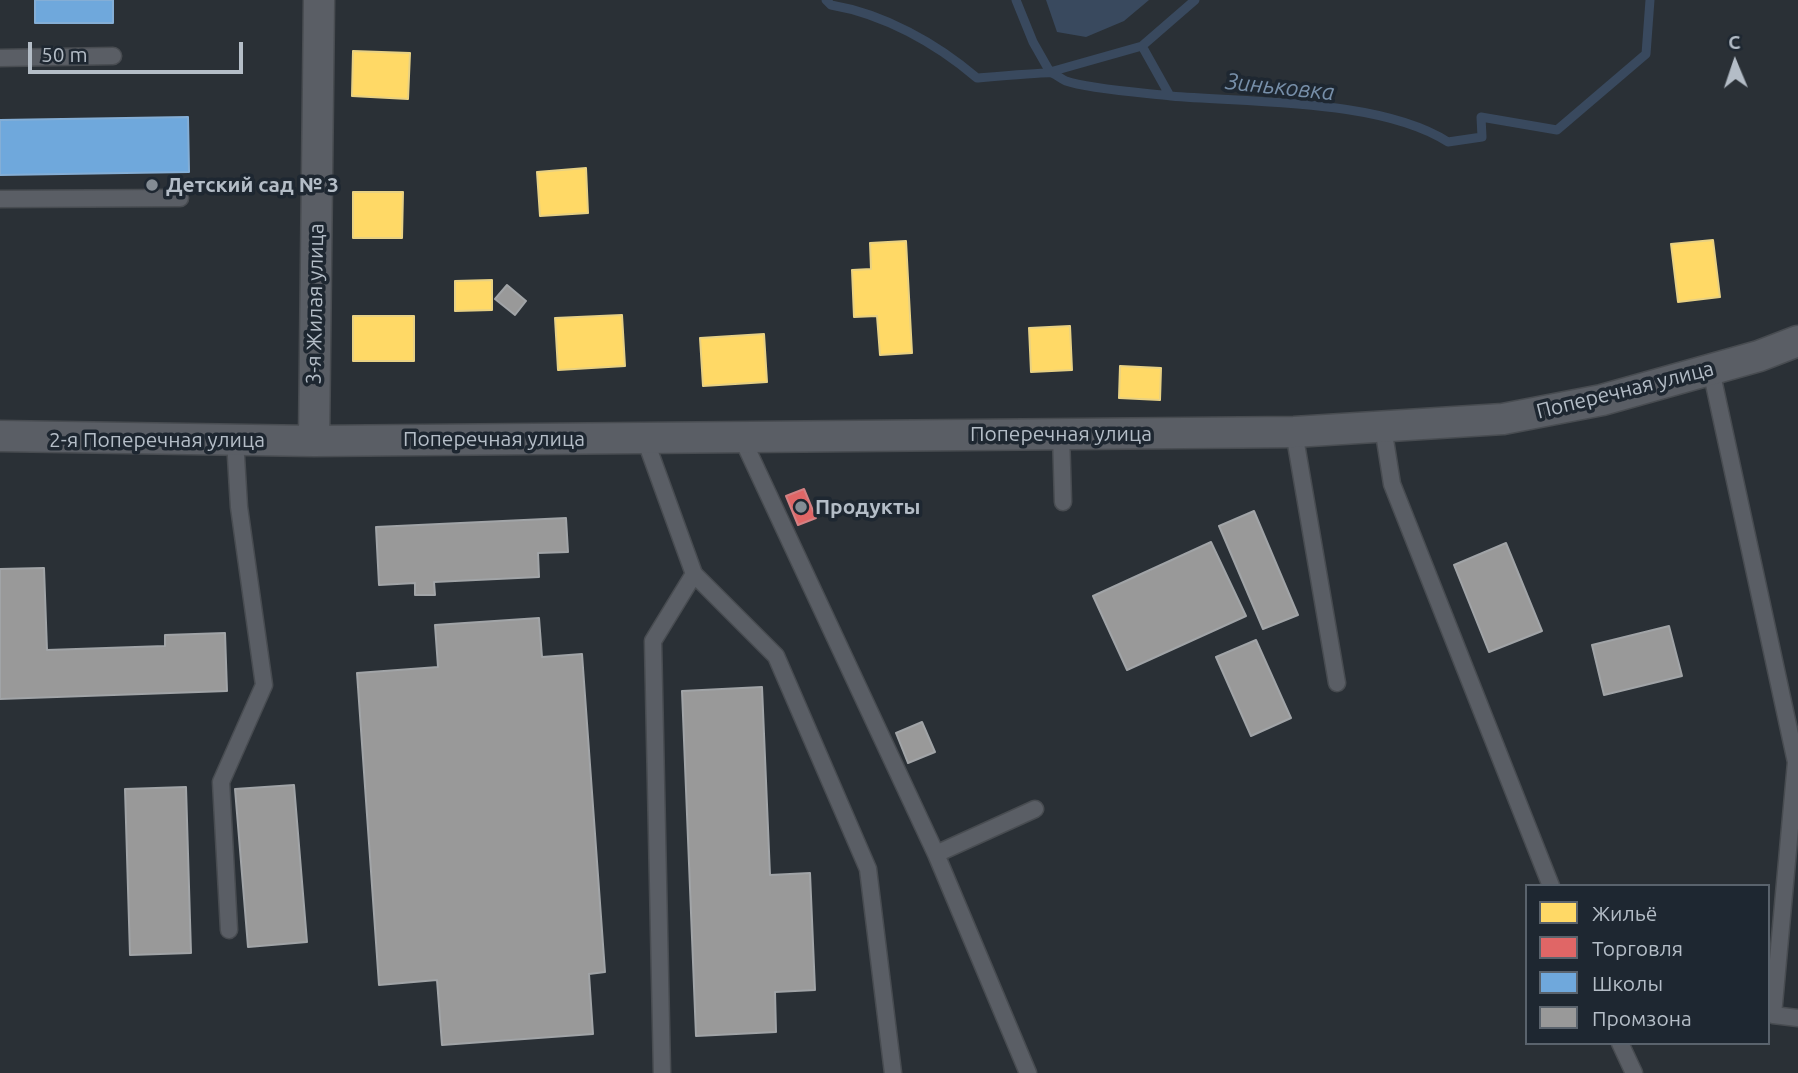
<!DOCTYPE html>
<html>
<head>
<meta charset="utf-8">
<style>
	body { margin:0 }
	#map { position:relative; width:1798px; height:1073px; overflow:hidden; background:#2a3036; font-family:Ubuntu,sans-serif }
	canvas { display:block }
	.legend { position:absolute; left:1525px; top:884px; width:245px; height:161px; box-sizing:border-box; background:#1e2731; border:2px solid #5a636d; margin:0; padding:9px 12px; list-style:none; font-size:21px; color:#b4bdc7 }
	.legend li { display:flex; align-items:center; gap:14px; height:35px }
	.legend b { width:35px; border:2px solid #5a636d }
	.north { position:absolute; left:1700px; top:28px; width:70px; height:70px; -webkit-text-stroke:5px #1e2731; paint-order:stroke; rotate:358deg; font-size:19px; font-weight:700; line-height:28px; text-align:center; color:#b4bdc7 }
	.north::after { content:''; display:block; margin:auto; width:24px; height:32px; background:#b4bdc7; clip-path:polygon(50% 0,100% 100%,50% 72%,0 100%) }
	.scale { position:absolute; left:28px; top:42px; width:215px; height:32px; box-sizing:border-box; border:4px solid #b4bdc7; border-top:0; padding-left:9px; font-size:21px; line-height:24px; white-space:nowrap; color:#b4bdc7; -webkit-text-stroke:5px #1e2731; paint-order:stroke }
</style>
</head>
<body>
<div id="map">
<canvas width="1798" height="1073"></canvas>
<ul class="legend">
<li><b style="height:19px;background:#ffd966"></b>Жильё</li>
<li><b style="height:19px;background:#e06666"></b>Торговля</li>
<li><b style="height:19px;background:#6fa8dc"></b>Школы</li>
<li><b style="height:19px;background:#999"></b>Промзона</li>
</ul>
<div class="north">С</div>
<div class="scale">50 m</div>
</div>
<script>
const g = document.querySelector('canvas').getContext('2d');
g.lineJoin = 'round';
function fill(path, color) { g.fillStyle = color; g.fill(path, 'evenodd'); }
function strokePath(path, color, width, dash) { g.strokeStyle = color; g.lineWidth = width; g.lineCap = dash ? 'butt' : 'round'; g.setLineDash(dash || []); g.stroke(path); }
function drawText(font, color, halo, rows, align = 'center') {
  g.font = font + ' Ubuntu,sans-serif'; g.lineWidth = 7; g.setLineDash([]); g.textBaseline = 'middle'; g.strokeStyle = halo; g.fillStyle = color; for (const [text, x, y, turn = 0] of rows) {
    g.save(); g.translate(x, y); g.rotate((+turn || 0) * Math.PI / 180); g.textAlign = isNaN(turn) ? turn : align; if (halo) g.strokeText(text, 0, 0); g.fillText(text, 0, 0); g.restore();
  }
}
const water = new Path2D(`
	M1046,0h103l-25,21 -38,16 -29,-5z`);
const homes = new Path2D(`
	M353,51l57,2 -2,46 -56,-3z
	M586,168l2,45 -48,3 -3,-44z
	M353,192h50l-1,46h-49z
	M1713,240l7,57 -42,5 -7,-58z
	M906,241l6,112 -32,2 -3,-39 -23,1 -2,-47 19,-1 -1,-26z
	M492,280v30l-37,1v-30z
	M622,315l3,51 -67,4 -3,-52z
	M353,316h61v45h-61z
	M1070,326l2,44 -41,2 -2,-44z
	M764,334l3,48 -64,4 -3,-48z
	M1120,366l41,2 -1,32 -41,-2z`);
const shops = new Path2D(`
	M804,489l12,29 -18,7 -12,-29z`);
const schools = new Path2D(`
	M35,0h78v23h-78z
	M188,117l1,55 -189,3v-55z`);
const industry = new Path2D(`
	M507,285l19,16 -11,14 -20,-16z
	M1254,511l44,104 -35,14 -44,-103z
	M566,518l2,34 -30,1 1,24 -105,5 1,13h-20v-12l-36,2 -3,-58z
	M1211,542l35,74 -119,54 -34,-74z
	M1506,543l36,88 -53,21 -35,-87z
	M44,568l3,82 118,-4v-11l60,-2 2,58 -227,8v-130z
	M539,618l3,39 40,-3 23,318 -16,2 4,60 -151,11 -5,-65 -58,5 -22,-312 81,-6 -3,-42z
	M1669,626l13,50 -78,19 -12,-50z
	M1256,640l35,78 -40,18 -35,-79z
	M762,687l8,188 40,-2 5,117 -40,2 1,40 -80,4 -14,-345z
	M922,722l13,30 -27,11 -12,-30z
	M294,785l13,157 -59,5 -13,-158z
	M186,787l5,166 -61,2 -5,-166z`);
const stream = new Path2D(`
	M826,0l5,5c53,9 105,38 146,73 12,-1 70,-6 75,-5 5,2 9,6 14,8 22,8 80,12 105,15 81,7 210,3 277,46l34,-5 -1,-20 76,13 89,-76 4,-54
	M1016,0l17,42 17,30 92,-26 53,-46
	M1142,46l28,50`);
const service = new Path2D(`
	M0,58l113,-2
	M0,199l180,-1
	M1711,370l85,392 -23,253 25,3
	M1383,427l9,57 159,402
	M1294,432l43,251
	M1061,434l2,68
	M741,436l195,418 92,219
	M645,439l49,135 -41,67 9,432
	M694,574l82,82 92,213 25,204
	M936,854l99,-45
	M229,930l-8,-148 43,-97 -25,-178 -4,-67
	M1620,1043l14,30`);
const minor = new Path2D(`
	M0,436l314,5 980,-9 209,-13 99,-19 157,-44 39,-15
	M314,441l5,-441`);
const markers = [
	[152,185,7,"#848c94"],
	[801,507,7,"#848c94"]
];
const poiNames = [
	["Детский сад № 3",166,185],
	["Продукты",815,507]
];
const streetNames = [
	["3-я Жилая улица",315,304,-89],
	["Поперечная улица",1625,390,-14],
	["Поперечная улица",1061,434],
	["Поперечная улица",494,439],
	["2-я Поперечная улица",157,440]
];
const waterNames = [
	["Зиньковка",1280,87,6]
];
fill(water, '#39495e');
fill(homes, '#ffd966');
strokePath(homes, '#e8d183', 2);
fill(shops, '#e06666');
strokePath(shops, '#d38083', 2);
fill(schools, '#6fa8dc');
strokePath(schools, '#84aed6', 2);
fill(industry, '#999');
strokePath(industry, '#a1a4a7', 2);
strokePath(stream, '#39495e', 9);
strokePath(service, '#484c51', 19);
strokePath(minor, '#484c51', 33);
strokePath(service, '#5a5e65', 16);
strokePath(minor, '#5a5e65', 30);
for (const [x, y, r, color] of markers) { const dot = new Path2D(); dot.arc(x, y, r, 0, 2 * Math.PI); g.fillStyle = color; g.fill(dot); strokePath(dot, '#1e2731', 2.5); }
drawText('bold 21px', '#b4bdc7', '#1e2731', poiNames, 'left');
drawText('21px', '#b4bdc7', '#1e2731', streetNames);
drawText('italic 23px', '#778fa9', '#1e2731', waterNames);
</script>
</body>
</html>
